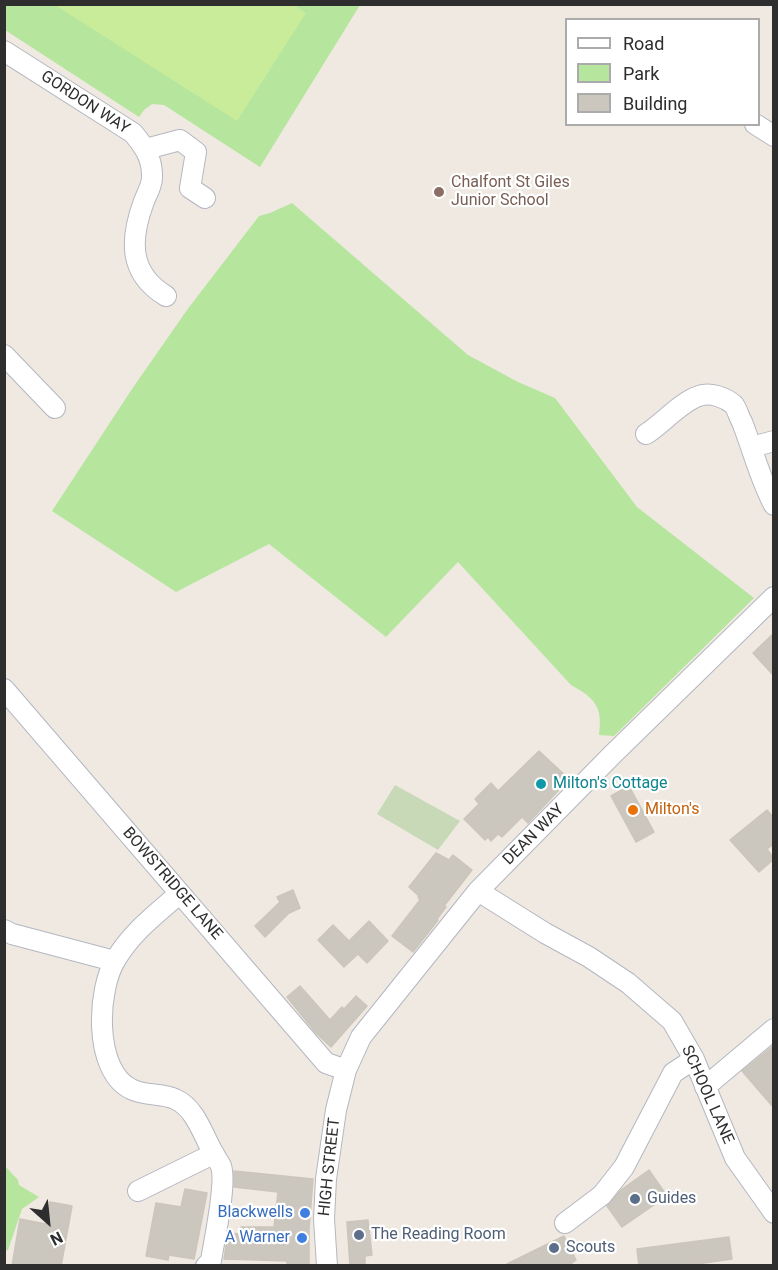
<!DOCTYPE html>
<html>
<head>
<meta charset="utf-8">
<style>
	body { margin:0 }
	#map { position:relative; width:778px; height:1270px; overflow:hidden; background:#efe9e1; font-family:Roboto,sans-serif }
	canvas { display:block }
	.frame { position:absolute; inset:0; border:6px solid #2e2e2e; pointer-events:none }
	.legend { position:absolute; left:565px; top:18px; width:195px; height:108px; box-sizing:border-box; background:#fff; border:2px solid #ababab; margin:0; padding:8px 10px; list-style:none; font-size:18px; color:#2e2e2e }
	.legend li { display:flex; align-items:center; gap:12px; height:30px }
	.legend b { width:30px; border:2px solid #ababab }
	.north { position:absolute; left:18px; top:1192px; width:60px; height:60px; -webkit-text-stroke:4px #fff; paint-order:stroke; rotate:153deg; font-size:16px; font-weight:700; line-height:24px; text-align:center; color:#2e2e2e }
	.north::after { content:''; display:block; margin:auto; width:21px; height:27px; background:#2e2e2e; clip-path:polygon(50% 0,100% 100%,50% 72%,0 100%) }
</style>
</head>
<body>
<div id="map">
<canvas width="778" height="1270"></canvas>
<div class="frame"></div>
<ul class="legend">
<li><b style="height:8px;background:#fff"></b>Road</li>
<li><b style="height:16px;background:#b6e59e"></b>Park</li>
<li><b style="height:16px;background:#cbc7bf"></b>Building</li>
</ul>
<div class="north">N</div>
</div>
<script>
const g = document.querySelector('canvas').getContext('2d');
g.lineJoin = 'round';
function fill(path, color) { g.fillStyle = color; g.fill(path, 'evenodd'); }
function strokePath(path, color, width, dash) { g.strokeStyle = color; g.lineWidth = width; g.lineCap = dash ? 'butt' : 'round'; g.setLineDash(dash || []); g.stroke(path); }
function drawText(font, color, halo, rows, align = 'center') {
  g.font = font + ' Roboto,sans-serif'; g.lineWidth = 4.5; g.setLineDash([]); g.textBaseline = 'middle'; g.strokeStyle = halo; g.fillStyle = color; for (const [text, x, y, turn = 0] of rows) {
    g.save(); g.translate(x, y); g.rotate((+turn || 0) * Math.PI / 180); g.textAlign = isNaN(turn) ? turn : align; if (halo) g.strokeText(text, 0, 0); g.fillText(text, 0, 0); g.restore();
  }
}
const green = new Path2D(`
	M4,5h356l-100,162 -96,-62 -12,-1 -8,6 -5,7 -134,-87z
	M292,203l176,152 50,27 37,16 82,109 117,91 -140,138 -15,-1c4,-28 -4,-37 -28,-50l-113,-123 -72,75 -117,-93 -93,48 -124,-81 80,-122 55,-79 72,-94 11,-3z
	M5,1166l13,14 1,5 20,12 -17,12 -14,41 -3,1z`);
const cemetery = new Path2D(`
	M395,785l65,36 -22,29 -61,-36z`);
const pitch = new Path2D(`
	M293,4l13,9 -69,108 -182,-116z`);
const building = new Path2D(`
	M774,633v43l-21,-23z
	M539,751l30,28 -41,44 -6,-6 -20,20 -4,-3 -7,7 -3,-4 -3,3 -21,-21 15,-15 -4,-5 16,-16 7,8z
	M629,786l25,46 -18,10 -25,-46z
	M767,810l7,8v26l-7,5 7,10 -15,13 -29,-32z
	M436,853l13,7 4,-5 19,15 -28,36 2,1 -9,12 1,1 -25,32 -21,-16 28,-36 -2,-3 1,-1 -10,-9z
	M293,890l7,18 -11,5 -24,24 -10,-11 25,-24 -3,-5z
	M369,921l19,20 -21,22 -9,-9 -14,13 -26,-27 15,-15 16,16z
	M300,986l30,34 12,-13 2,2 12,-13 11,10 -36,41 -15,-14 -29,-36z
	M774,1045v63l-32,-37z
	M649,1170l18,26 -45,31 -15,-21 14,-16z
	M234,1171l79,8 -4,50v37h-22v-5l-63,-2 4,-26 13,1v-7h33l4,-35 -44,-5z
	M185,1189l22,4 -13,66 -25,-4 -1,5 -22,-4 10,-53 25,4z
	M50,1202l22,4 -11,60h-49l8,-47 26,5z
	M368,1220l4,35 -7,1v10h-15l-3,-44z
	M564,1236l12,24 -8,6h-65z
	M729,1237l3,22 -49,7h-44l-2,-17z`);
const minor = new Path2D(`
	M4,51l129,82c10,12 19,24 19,42 1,8 -5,19 -8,26 -14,38 -16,72 22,95
	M755,124l19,12
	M146,149l34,-9 16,12 -6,36 15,10
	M4,355l51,53
	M646,434c16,-10 36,-33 53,-38 11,-4 26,1 35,9 3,4 5,12 8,17 11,28 18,57 32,83
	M752,447l22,-6
	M4,689l322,374 20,7
	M478,891l67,42 44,24 39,26 44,38 22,38 41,99 39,55
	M179,894c-23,20 -47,38 -63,65 -19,30 -23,111 15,130 13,7 31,4 44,10 21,9 28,37 39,55 2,4 5,8 7,12 6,18 -7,74 -10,95l-5,5
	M4,930l8,4 102,27
	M705,1087l69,-58
	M138,1191l75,-37
	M565,1223l37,-28 22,-28 49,-94 21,-14
	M327,1266l-3,-47 2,-40 10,-69 10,-40 15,-33 117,-146 135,-137 161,-157`);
const markers = [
	[439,192,6,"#8d6e63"],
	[541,784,6,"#0f9aa8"],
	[633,810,6,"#e8710a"],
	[635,1199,6,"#5c6f8a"],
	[305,1213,6,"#3f7fe0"],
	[359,1235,6,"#5c6f8a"],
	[302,1238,6,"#3f7fe0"],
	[554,1248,6,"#5c6f8a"]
];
const streetNames = [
	["GORDON WAY",85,103,33],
	["DEAN WAY",534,835,-45],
	["BOWSTRIDGE LANE",172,884,49],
	["SCHOOL LANE",707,1095,66],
	["HIGH STREET",330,1167,-84]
];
const educationNames = [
	["Chalfont St Giles",451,183],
	["Junior School",451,201]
];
const cultureNames = [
	["Milton's Cottage",553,784]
];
const foodNames = [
	["Milton's",645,810]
];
const serviceNames = [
	["Guides",647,1199],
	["The Reading Room",371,1235],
	["Scouts",566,1248]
];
const shopNames = [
	["Blackwells",293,1213],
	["A Warner",290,1238]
];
fill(green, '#b6e59e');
fill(cemetery, '#c8d9b8');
fill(pitch, '#c9ec9a');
fill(building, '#cbc7bf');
strokePath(building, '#cbc5ba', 1.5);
strokePath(minor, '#b4b7c1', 22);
strokePath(minor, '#fff', 20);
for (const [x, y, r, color] of markers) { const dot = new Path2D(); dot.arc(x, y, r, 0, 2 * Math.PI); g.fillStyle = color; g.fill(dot); strokePath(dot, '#fff', 2); }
drawText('16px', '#2e2e2e', '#fff', streetNames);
drawText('16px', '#785e54', '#fff', educationNames, 'left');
drawText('16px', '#0d838f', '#fff', cultureNames, 'left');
drawText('16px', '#c56008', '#fff', foodNames, 'left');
drawText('16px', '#4e5e75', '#fff', serviceNames, 'left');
drawText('16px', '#366cbe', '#fff', shopNames, 'right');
</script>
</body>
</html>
